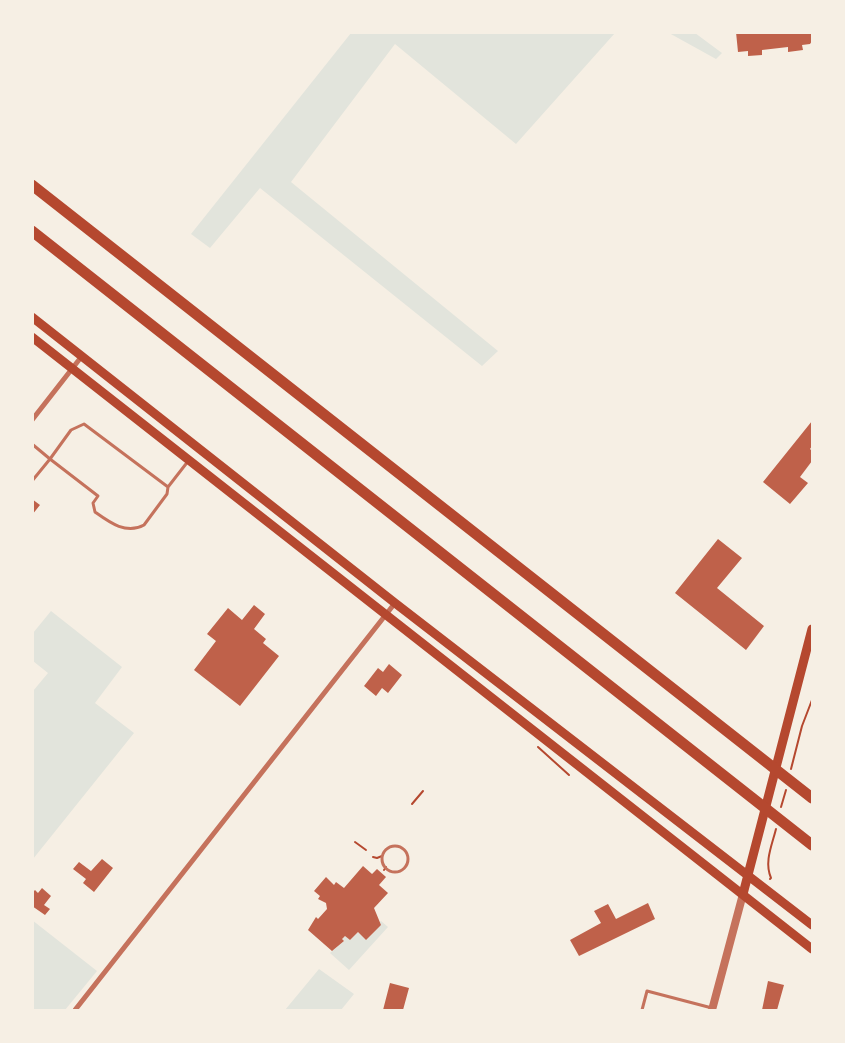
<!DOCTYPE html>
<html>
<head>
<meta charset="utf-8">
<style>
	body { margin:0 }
	#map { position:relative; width:845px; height:1043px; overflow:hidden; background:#f6efe4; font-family:Lato,sans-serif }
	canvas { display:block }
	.frame { position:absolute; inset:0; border:34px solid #f6efe4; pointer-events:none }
</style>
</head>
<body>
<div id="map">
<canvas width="845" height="1043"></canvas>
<div class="frame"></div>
</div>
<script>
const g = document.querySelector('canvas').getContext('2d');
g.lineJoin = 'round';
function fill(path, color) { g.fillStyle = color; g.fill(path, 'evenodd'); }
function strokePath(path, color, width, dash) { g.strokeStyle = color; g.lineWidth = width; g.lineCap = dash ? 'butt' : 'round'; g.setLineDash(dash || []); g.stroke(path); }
const green = new Path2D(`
	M351,33h264l-99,111 -121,-100 -104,138 207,169 -16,15 -222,-178 -50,60 -19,-14z
	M669,33h26l27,20 -6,6z
	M51,611l71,56 -27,36 39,30 -101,126v-168l15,-18 -15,-12v-28z
	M32,920l65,51 -32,39h-32z
	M381,921l7,6 -39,43 -19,-17 14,-12 -2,-2 3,-3 5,4 8,-8 8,8 14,-15 -1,-2z
	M319,969l35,25 -13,16h-56z`);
const building = new Path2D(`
	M736,32h76v9l-2,3 -8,1 1,5 -15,2v-5l-26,3v5l-14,1v-5l-10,1z
	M812,421v25l-2,3 2,2v10l-12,16 8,6 -18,21 -27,-22z
	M32,499l8,6 -8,10z
	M718,539l24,19 -25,30 47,38 -18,24 -71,-57z
	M254,605l11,9 -11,15 12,10 -3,4 16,13 -39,50 -46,-36 22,-29 -9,-7 21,-26 14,12z
	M389,664l13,11 -14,18 -6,-5 -6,8 -12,-10 14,-18 5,4z
	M102,859l11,9 -19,24 -11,-9 3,-4 -13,-10 6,-7 12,9z
	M363,866l9,8 5,-5 9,8 -7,8 9,8 -14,15 7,17 -15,15 -8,-8 -8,8 -5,-4 -3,3 2,2 -12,10 -24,-21 8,-13 2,2 9,-10 -1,-6 -8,-4 2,-3 -6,-5 12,-14 8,8 2,-3 8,6z
	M42,888l9,8 -7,9 6,4 -5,6 -13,-9v-13l3,-3 3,3z
	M648,903l7,16 -76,37 -9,-16 31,-17 -7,-12 14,-7 8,15z
	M768,981l16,4 -7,25h-15z
	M390,983l19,5 -6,22h-20z`);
const path = new Path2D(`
	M538,747l31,28
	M791,769l11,-43 10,-26
	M412,804l11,-13
	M781,807l5,-17
	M355,842l11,8
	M373,857l4,1 5,-2
	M384,870l2,-3
	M770,879l1,-1c-7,-16 1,-33 5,-49`);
const service = new Path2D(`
	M84,424l84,63 -1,7 -23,31c-18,10 -35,-3 -49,-13l-2,-9 5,-7 -48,-37 21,-29z
	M32,444l18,15 -18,22
	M168,487l21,-27
	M382 859a13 13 0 1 1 26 0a13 13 0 1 1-26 0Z
	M642,1010l5,-19 65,17`);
const minor = new Path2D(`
	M32,420l50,-64
	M75,1010l320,-407`);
const tertiary = new Path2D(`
	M712,1010l31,-116`);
const secondary = new Path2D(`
	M32,317l363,286 417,322
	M32,337l780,612
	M743,894l69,-265`);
const motorway = new Path2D(`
	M32,185l780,613
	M32,231l780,614`);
fill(green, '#e2e4dc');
fill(building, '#bf614a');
strokePath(path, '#b5482f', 2);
strokePath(service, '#c5725c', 3);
strokePath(minor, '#c5725c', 5);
strokePath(tertiary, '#c5725c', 8);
strokePath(secondary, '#b5482f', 9);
strokePath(motorway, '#b5482f', 11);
</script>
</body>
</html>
